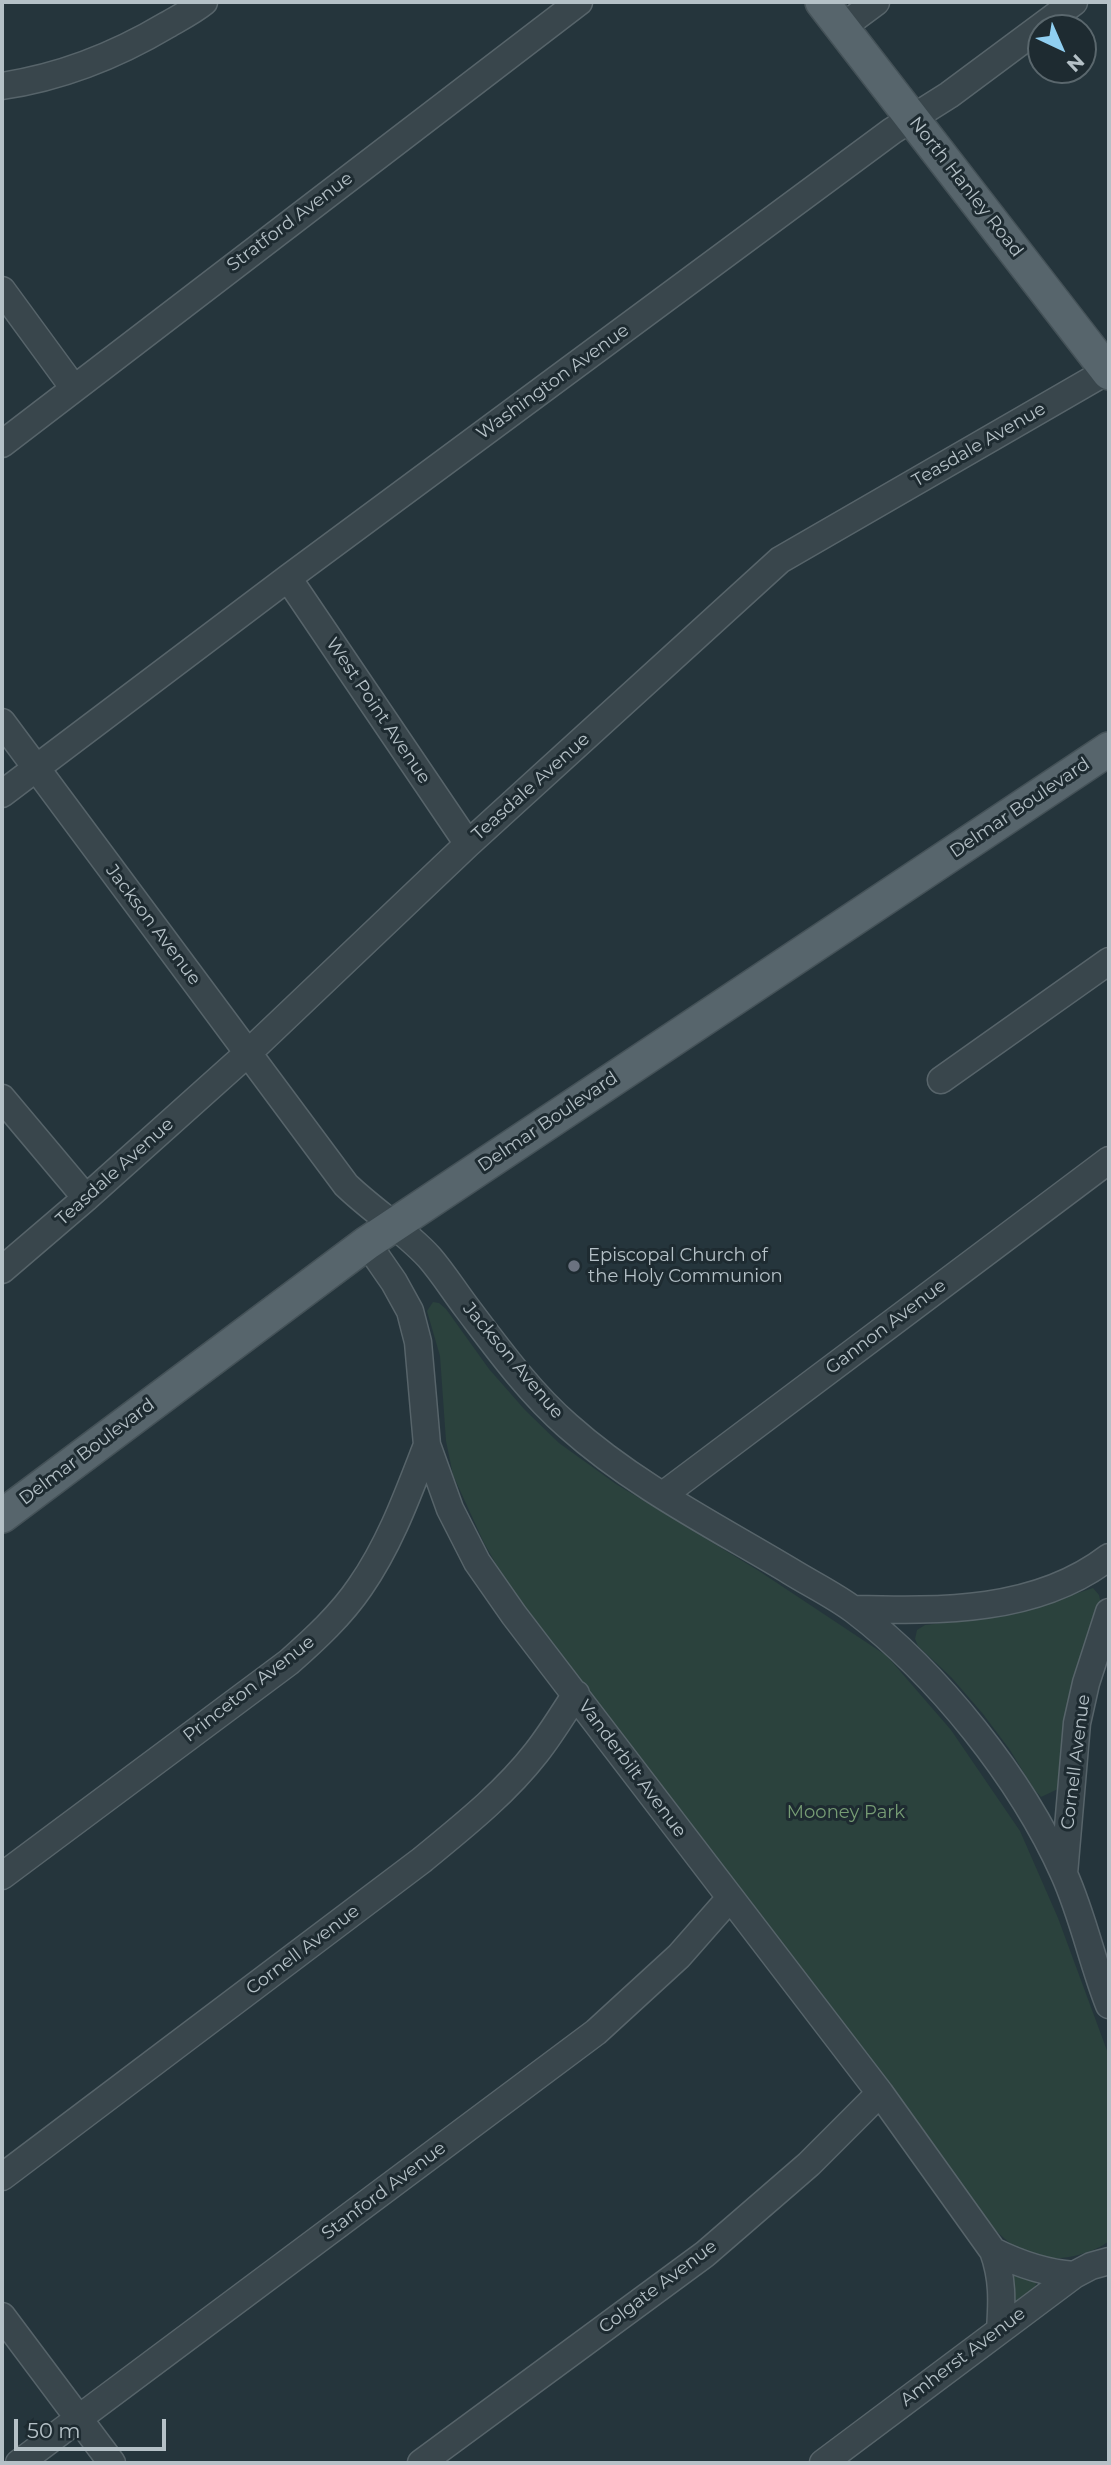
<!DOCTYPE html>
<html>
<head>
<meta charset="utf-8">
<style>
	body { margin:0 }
	#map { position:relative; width:1111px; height:2465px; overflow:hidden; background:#25353c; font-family:Montserrat,sans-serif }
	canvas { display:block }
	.frame { position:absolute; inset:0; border:4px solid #b5c1c7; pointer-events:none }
	.north { position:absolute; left:1027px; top:14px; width:70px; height:70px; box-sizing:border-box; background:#1e2b31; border:2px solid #5a676d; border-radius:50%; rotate:136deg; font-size:19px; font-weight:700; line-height:28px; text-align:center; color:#b5c1c7 }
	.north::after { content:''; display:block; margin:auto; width:24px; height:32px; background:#90cff1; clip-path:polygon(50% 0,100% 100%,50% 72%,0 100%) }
	.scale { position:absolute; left:14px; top:2419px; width:152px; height:32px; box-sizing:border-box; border:4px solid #b5c1c7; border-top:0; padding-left:9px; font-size:21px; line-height:24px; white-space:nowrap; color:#b5c1c7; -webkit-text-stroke:5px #1e2b31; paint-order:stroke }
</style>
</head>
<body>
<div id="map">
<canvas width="1111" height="2465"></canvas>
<div class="frame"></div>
<div class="north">N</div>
<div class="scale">50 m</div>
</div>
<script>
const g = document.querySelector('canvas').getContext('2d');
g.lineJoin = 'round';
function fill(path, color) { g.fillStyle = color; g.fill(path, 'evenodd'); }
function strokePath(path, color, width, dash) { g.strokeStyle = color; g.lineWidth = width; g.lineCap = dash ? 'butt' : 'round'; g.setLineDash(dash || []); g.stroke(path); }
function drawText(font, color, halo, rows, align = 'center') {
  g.font = font + ' Montserrat,sans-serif'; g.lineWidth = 6; g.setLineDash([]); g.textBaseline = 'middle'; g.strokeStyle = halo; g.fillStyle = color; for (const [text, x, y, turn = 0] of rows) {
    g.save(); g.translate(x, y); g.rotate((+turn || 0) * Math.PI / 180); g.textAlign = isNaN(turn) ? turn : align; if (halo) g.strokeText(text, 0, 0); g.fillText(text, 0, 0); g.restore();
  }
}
const green = new Path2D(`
	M433,1302l6,1 7,6 43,60 36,41 34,33 57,41 143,87 128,85 64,74 69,101 38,87 51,138v185c-19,15 -62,24 -84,12 -18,-9 -32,-26 -46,-40l-463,-614 -32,-56 -31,-68 -7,-34 -6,-85 -13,-45z
	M1093,1588l6,7 2,9 -43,185 -17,8 -8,-9 -23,-38 -27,-36 -32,-37 -33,-31 -3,-7 2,-9 8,-5 56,-6 40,-7z
	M1018,2274l18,4c3,12 -12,24 -23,25l-1,-26z`);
const minor = new Path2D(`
	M841,28l35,-26
	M2,86c60,-9 113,-30 165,-61 12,-7 26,-14 37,-23
	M2,290l71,97
	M2,444l577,-442
	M288,578l180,266
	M2,722l344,463c27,26 58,45 83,72 14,16 25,34 38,51 31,41 62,84 101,118 66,59 147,100 222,145 21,13 44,24 64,39 84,64 167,168 210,264 19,42 28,88 45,131
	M2,794l286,-216 604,-447 57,-36 125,-93
	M941,1080l168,-119
	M2,1098l84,100
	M367,1243l27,39 16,29 8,31 9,103 23,64 27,53 37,53 366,478 113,158c10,27 9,51 7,79
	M2,1270l84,-72 162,-145 220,-209 312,-284 329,-190
	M663,1495l446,-335
	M853,1609c88,2 183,4 256,-52
	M1064,1874l13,-151 9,-40 23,-71
	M2,1876l287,-214c26,-23 52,-47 71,-75 30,-43 48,-93 67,-142
	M2,2177l420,-317c40,-33 82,-66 114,-107 15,-19 27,-39 40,-59
	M993,2251c26,13 52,22 81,24
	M2,2316l110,147
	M19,2463l577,-431 83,-76 51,-58
	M421,2463l284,-209 104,-90 71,-71
	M823,2463l251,-188 17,-9 18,-5`);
const major = new Path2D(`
	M822,2l287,371
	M2,1516l365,-273 742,-494`);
const markers = [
	[574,1266,7,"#6b7280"]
];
const streetNames = [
	["North Hanley Road",966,187,52],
	["Stratford Avenue",290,222,-37],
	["Washington Avenue",553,382,-36],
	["Teasdale Avenue",979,445,-30],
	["West Point Avenue",378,711,56],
	["Teasdale Avenue",531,787,-42],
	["Delmar Boulevard",1020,808,-34],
	["Jackson Avenue",153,925,53],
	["Delmar Boulevard",548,1122,-34],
	["Teasdale Avenue",115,1172,-42],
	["Gannon Avenue",886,1327,-37],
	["Jackson Avenue",513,1361,50],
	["Delmar Boulevard",87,1452,-37],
	["Princeton Avenue",249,1689,-38],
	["Cornell Avenue",1076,1762,-83],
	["Vanderbilt Avenue",632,1769,53],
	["Cornell Avenue",303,1950,-37],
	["Stanford Avenue",384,2191,-37],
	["Colgate Avenue",658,2287,-37],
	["Amherst Avenue",963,2357,-37]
];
const poiNames = [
	["Episcopal Church of",588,1256],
	["the Holy Communion",588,1277]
];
const parkNames = [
	["Mooney Park",846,1813]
];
fill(green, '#2b423d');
strokePath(minor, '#57646a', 29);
strokePath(major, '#455258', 36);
strokePath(minor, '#39464c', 26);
strokePath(major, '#57656c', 33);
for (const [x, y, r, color] of markers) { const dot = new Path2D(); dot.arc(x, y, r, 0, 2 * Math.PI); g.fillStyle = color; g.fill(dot); strokePath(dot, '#1e2b31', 2.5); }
drawText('18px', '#b5c1c7', '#1e2b31', streetNames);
drawText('18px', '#b5c1c7', '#1e2b31', poiNames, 'left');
drawText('18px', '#769c74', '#1e2b31', parkNames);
</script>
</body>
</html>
